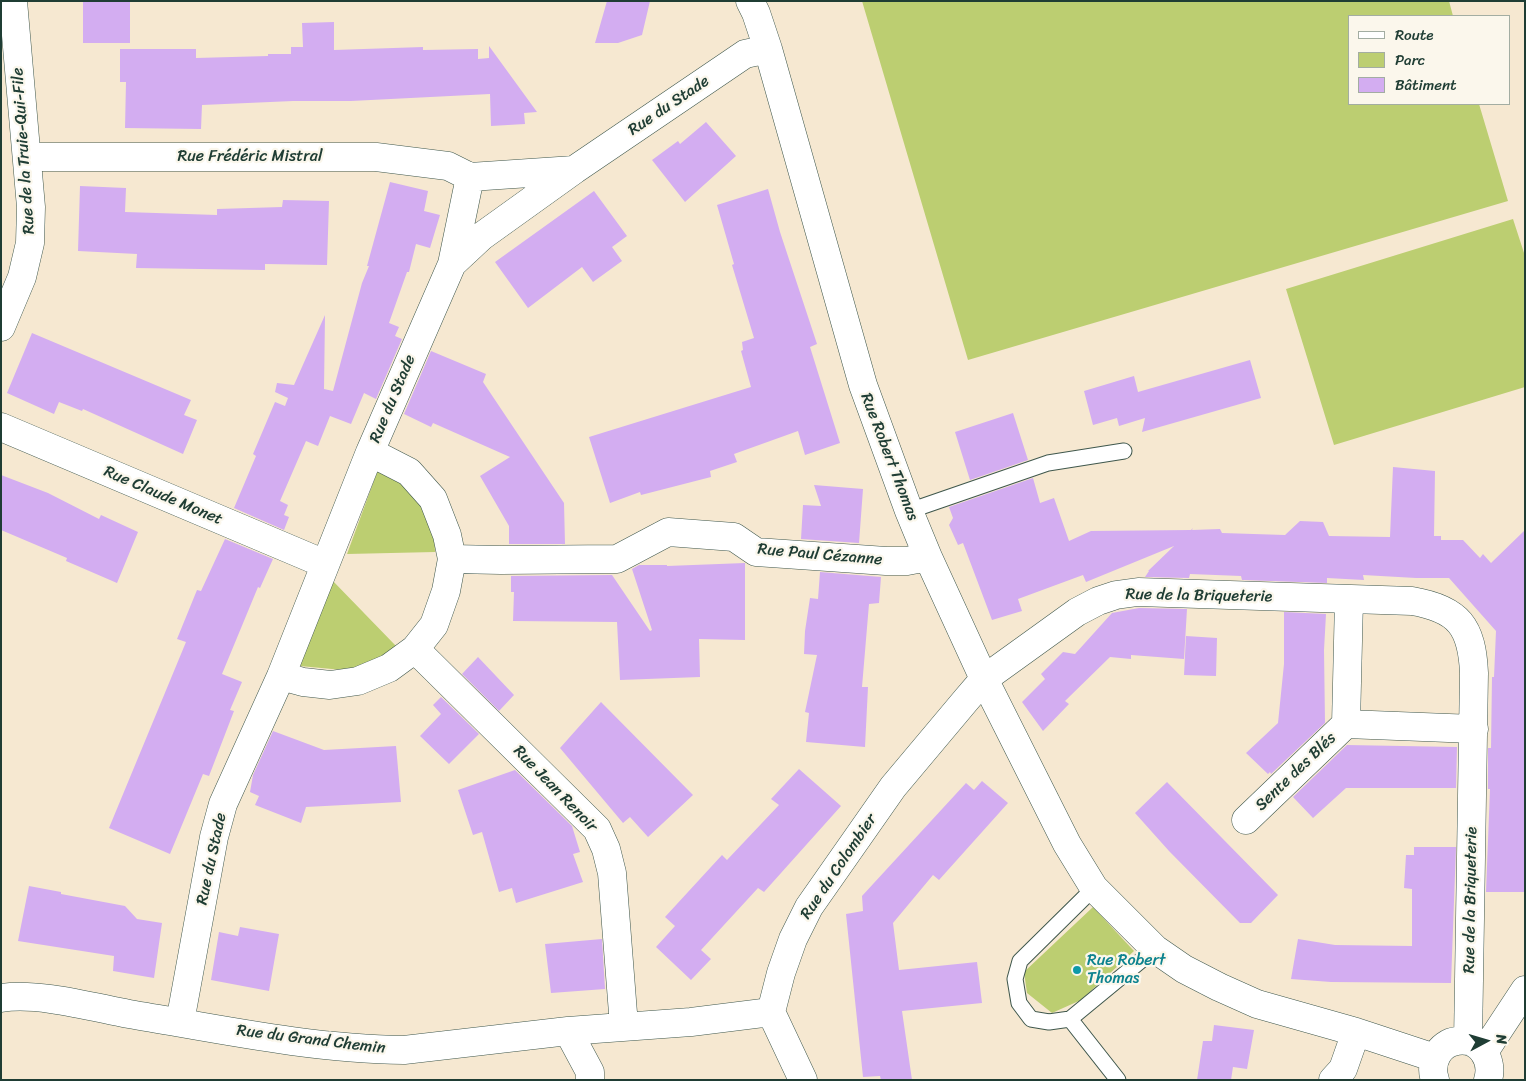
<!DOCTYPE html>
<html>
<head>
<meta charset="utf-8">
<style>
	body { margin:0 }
	#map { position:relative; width:1526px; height:1081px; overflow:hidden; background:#f6e8d1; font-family:Sriracha,sans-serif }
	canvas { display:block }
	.frame { position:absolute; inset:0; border:2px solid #1f3d34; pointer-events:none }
	.legend { position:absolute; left:1348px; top:15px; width:162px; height:90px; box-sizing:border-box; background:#fbf7ec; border:1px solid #a3ada2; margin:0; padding:6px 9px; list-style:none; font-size:15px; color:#1f3d34 }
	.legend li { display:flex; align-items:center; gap:10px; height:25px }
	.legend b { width:25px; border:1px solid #a3ada2 }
	.north { position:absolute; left:1461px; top:1016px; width:50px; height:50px; -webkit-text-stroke:4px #fbf7ec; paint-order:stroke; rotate:84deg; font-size:14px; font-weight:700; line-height:20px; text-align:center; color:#1f3d34 }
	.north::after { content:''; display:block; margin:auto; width:18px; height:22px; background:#1f3d34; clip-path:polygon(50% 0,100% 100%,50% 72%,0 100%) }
</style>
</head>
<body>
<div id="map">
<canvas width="1526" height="1081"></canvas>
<div class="frame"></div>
<ul class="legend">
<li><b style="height:6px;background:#fff"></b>Route</li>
<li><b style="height:14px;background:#bcce71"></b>Parc</li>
<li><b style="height:14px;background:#d3adf1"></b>Bâtiment</li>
</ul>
<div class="north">N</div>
</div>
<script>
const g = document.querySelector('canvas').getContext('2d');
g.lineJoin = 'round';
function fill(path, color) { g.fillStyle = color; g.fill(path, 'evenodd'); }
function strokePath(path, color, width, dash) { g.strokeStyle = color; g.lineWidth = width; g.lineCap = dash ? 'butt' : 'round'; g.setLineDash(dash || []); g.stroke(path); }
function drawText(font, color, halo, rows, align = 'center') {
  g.font = font + ' Sriracha,sans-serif'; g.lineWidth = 4.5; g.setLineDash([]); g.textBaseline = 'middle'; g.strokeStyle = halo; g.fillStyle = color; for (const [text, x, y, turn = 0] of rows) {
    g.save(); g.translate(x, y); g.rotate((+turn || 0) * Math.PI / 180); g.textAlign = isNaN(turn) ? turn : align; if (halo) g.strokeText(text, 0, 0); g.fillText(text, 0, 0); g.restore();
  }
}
const green = new Path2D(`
	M862,1h587l4,15h-103v88h129l29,97 -540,159z
	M1513,219l12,37v131l-191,58 -48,-156z
	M379,467l35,27 20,32 1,26 -88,2z
	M331,579l65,67 -32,26 -64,-6z
	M1093,907l41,44 -53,49 -29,13 -25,-20 -3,-21z`);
const building = new Path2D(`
	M83,1h47v42h-47z
	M607,1h43l-8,34 -24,8h-23z
	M334,22v28l89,-3v3l55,-1v10l11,-1v-12l48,66 -13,1 1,11 -34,2 -1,-32 -139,7h-58l-91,4 -1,24 -76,-1 1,-46h-6v-33h76v9l72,-2v-2h23v-7h12l-1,-24z
	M706,122l30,34 -51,46 -33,-42 26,-19 2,3z
	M390,182l38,9 -4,20 16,4 -10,33 -14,-4 -7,28h-2l-18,51 10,4 -4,9 7,3 -26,60 -12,-6 -13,31 -21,-8 -12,30 -12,-5 -26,60 8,4 -4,10 5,2 -5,13 -50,-22 22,-52 -3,-2 22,-52 10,4 3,-8 -13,-6 2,-9 17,2 31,-70 -1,74 9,2 29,-108 7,-17h-2z
	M80,186l46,2 -1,24 92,3v-6l65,-2 1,-7 46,1 -2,64 -62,-1v6l-129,-2 1,-14 -59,-3z
	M768,189l12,43 37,112 -7,3 30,96 -35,12 -7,-24 -64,23 3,8 -27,9 1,6 -70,18 -1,-3 -30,11 -21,-66 162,-50 -10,-36 2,-1 -1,-8 12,-4 -22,-73 2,-1 -17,-59z
	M594,191l33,45 -15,11 10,14 -29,21 -11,-15 -54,41 -33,-46z
	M32,333l159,67 -7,15 13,5 -14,34 -100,-45 -1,2 -23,-9 -5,12 -47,-21z
	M431,351l55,23 -3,8 81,121 1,41h-56v-18l-29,-50 30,-19 -77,-34 -2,4 -27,-13z
	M1250,360l11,38 -119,34 3,-14 -26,8 -2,-8 -24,7 -9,-34 50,-15 4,16z
	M1013,413l15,47 -58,20 -15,-48z
	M1393,467l42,4 -1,65h7v4h22l17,18 3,-4 8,9 34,-33v362h-39l4,-103h-2v-41h3l1,-71h2l2,-46 -47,-53h-33l-53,-3 1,5 -37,-2v5l-85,-3 -1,-4 -51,-2 -1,4 -44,-1 4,-6h-1l26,-25 -88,36 -3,-7 -65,24 4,12 -30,9 -29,-77 -5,2 -9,-20 4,-7 -4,-11 84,-29 7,25 14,-5 15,43 22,-10 100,-1 2,-2 -1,2 28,-1 2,4 63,2 15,-14 23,1 6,14 61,1z
	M1,475l47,18 51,26 2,-4 37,17 -21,51 -51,-22 1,-3 -66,-28z
	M814,485l49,4 -4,54 -58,-4 2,-34 18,1z
	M225,539l48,20 -13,29 -2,-1 -36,87 20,8 -12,28 4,1 -25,65 -6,-2 -33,80 -61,-26 77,-186 -9,-3 20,-49 4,1z
	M745,563v77l-46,-1 1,38 -80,3 -3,-58 -104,-1 1,-29h-3v-16l101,-1 38,56 2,-1 -20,-61 7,-4h28v1z
	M820,572l61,5 -2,26 -10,1 -7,83h6l-3,60 -59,-5 3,-29 -4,-1 12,-57 -13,-1 1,-23 5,-33 8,1z
	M1139,608l48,1 -3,50 -53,-4v4l-21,-2 -45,44 4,3 -26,27 -21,-29 23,-23 -4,-5 22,-22 12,2 37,-41z
	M1284,612l42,2 -2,36 1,73 -54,51 -1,-2 -2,2 -22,-21 32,-30 6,-59z
	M1186,636l31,2 -1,38 -32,-1z
	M478,657l36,38 -15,16 -37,-37z
	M441,697l38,37 -30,30 -29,-28 21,-22 -8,-9z
	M601,702l92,93 -45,42 -18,-20 -7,6 -63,-75z
	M273,731l51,19 72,-4 5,56 -95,5 -5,16 -46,-18 4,-9 -9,-4 3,-17z
	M1347,745l110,2 -1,41h-110l-33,30 -20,-21z
	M799,769l42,37 -77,86 -6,-4 -57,62 10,9 -20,21 -35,-33 19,-21 -10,-9 57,-62 5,5 52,-55 -8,-6z
	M515,770l57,56 8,26 -7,2 10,28 -67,21 -4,-15 -13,4 -17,-60 -9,3 -15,-45z
	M982,781l26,22 -69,77 -6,-5 -40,48 6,47 78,-8 5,41 -80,8 10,69h-31l-1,-4 -17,1 -17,-163 17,-3 -1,-15 104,-113 8,7z
	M1167,782l111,113 -27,28h-11l-71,-72 -34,-38z
	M1414,847h42l-5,136 -120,-1 -40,-3 7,-40 37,6 77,1v-57l-8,-1 2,-33h8z
	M29,886l32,6v2l64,12 12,13 25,4 -8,55 -41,-7 1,-15 -96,-15z
	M240,927l39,7 -10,57 -58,-11 8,-48 19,4z
	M602,939l3,50 -54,4 -6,-49z
	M1214,1025l40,5 -7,39 -14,-2 -2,13h-34l6,-39h9z`);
const service = new Path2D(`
	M909,511l139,-48 76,-12
	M1094,888l-74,73 -5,18 4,24 12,16 18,3 21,-3 85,-70
	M1070,1019l48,61`);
const minor = new Path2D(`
	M750,1l6,12 12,36 95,336 46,126 19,46 56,122 83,165 27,44 61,61 29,20 35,18 38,17 99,28 79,26
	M27,157h349l72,9 22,11
	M452,264l30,-28 92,-66 171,-116 23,-5
	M1,327l21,-50 8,-34 1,-36 -18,-206
	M1,427l324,137
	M452,559l49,1 116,-1 51,-27 66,5 22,15 130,9h21l21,-4
	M1349,600l-3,124 128,5
	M415,649l182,180 9,20 6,24 12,153
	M281,676l22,6 27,3 28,-4 31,-13 26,-19 19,-24 12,-34 6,-32 -5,-24 -14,-36 -24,-27 -39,-20
	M1246,820l100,-96
	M1,998c37,-6 91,9 128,16 90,15 183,35 275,36l164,-19 123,-9 80,-10
	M180,1022l34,-185 9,-33 58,-128 89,-224 82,-188 18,-87 104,-7
	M568,1031l22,41v8
	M1484,1052l41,-62
	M803,1080l-32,-68 10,-39 12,-34 16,-32 84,-120 73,-87 18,-21 93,-67 21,-11 18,-6 22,-3 274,9c47,8 60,26 62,72l-6,368
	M1333,1080l10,-11 13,-37
	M1435,1080c-6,-17 4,-37 22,-39 23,-4 37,19 31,39`);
const markers = [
	[1077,970,5,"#0f9aa8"]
];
const streetNames = [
	["Rue du Stade",669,106,-34],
	["Rue de la Truie-Qui-File",24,151,-94],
	["Rue Frédéric Mistral",250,157],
	["Rue du Stade",393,399,-67],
	["Rue Robert Thomas",889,457,69],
	["Rue Claude Monet",163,496,23],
	["Rue Paul Cézanne",820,555,5],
	["Rue de la Briqueterie",1199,596,1],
	["Sente des Blés",1296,772,-44],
	["Rue Jean Renoir",555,789,46],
	["Rue du Stade",212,859,-78],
	["Rue du Colombier",839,867,-56],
	["Rue de la Briqueterie",1471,900,-89],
	["Rue du Grand Chemin",311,1040,7]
];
const cultureNames = [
	["Rue Robert",1087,961],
	["Thomas",1087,979]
];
fill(green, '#bcce71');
fill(building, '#d3adf1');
strokePath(service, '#3f574c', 17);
strokePath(minor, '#3f574c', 29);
strokePath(service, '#fff', 15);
strokePath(minor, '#fff', 28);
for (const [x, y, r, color] of markers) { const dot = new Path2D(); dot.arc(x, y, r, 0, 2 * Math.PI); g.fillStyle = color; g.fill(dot); strokePath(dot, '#fbf7ec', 2); }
drawText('16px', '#1f3d34', '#fbf7ec', streetNames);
drawText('16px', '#0d838f', '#fbf7ec', cultureNames, 'left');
</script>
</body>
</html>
